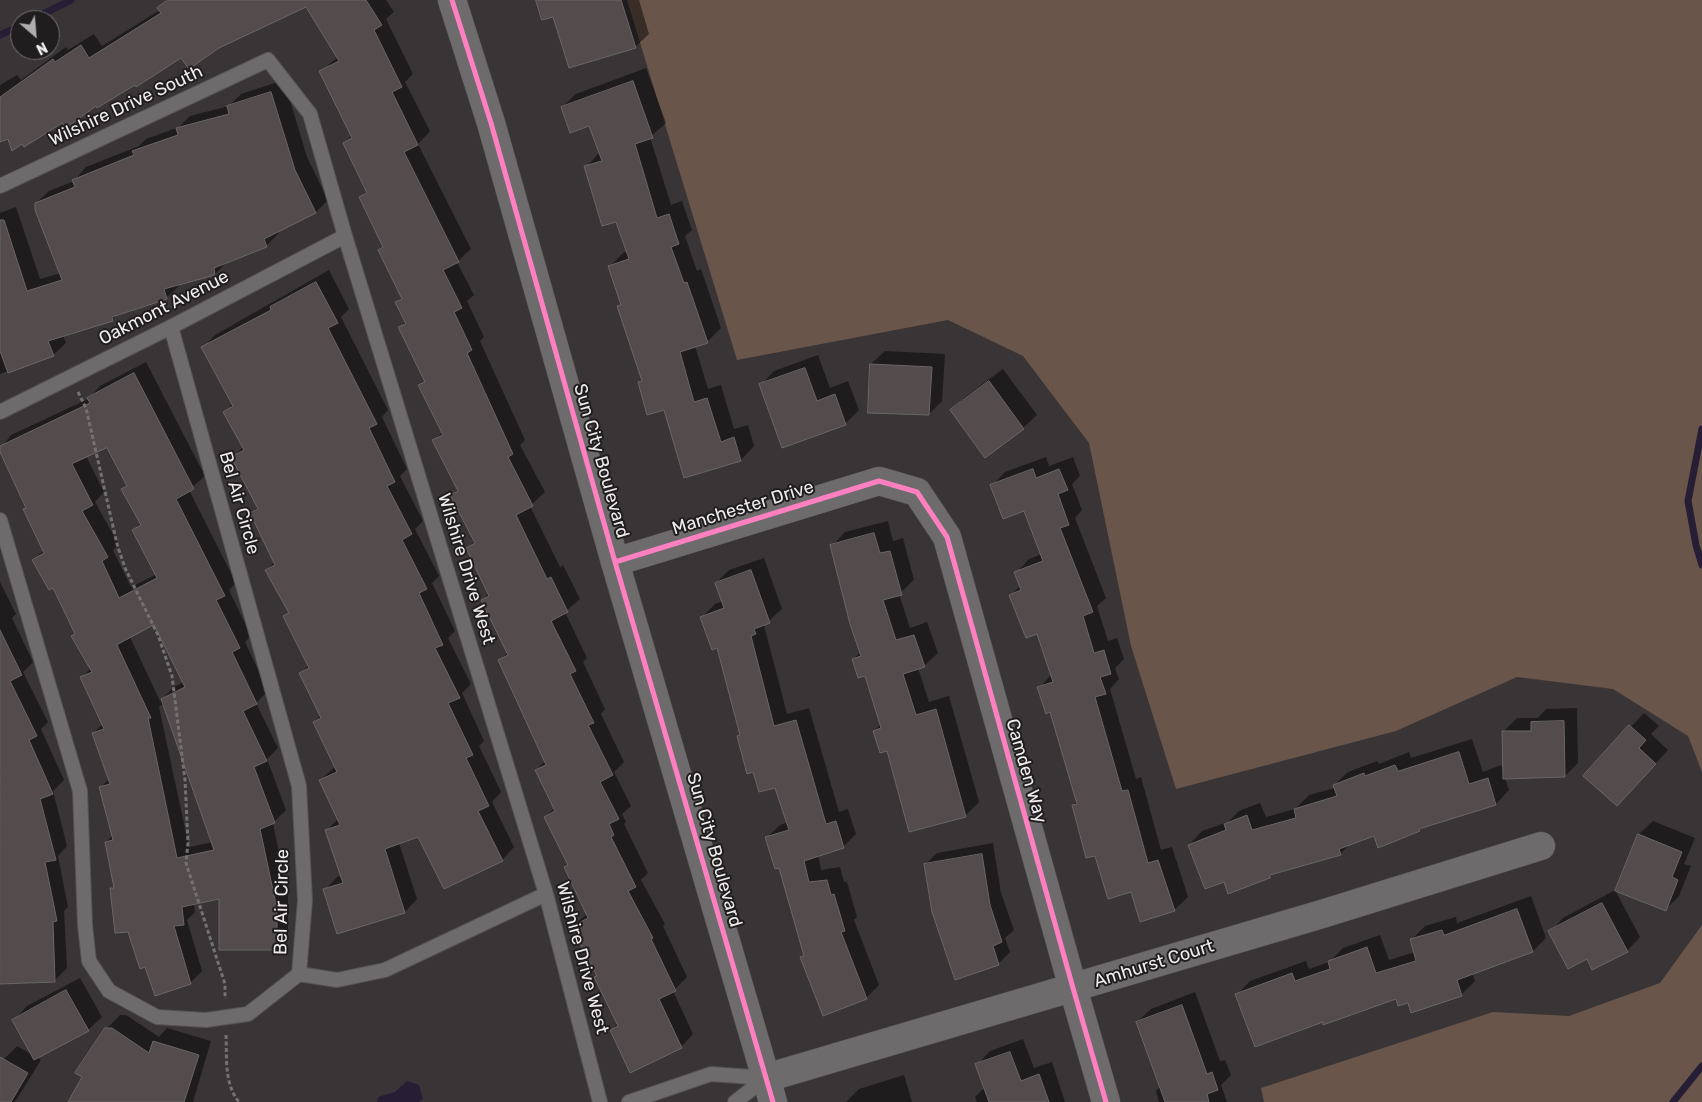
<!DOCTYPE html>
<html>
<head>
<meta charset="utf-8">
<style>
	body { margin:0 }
	#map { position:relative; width:1702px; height:1102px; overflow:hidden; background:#393537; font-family:Rubik,sans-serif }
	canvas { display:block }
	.north { position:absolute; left:10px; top:10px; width:50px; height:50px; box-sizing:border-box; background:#1f1d1d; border:1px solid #737070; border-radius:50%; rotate:153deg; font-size:14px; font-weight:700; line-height:20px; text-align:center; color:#f0eced }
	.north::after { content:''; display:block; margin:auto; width:18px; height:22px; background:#b0acad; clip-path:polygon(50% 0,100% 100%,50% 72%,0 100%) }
</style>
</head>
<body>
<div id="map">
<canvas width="1702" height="1102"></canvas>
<div class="north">N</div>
</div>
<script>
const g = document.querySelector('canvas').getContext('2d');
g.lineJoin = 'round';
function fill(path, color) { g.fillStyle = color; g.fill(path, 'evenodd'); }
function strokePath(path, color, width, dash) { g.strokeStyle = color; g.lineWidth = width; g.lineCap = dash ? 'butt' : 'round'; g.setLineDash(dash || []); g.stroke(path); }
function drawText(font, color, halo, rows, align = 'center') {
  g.font = font + ' Rubik,sans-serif'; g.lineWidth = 4; g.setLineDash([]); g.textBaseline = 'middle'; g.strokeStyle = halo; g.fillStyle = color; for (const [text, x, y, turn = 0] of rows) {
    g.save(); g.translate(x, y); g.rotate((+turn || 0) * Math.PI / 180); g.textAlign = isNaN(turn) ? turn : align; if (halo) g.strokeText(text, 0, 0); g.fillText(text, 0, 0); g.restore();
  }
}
const green = new Path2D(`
	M627,0h1075v772l-14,-36 -75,-47 -96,-12 -121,54 -220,58 -45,-143 -42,-203 -66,-87 -75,-36 -211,40z
	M1702,925v177h-438l-3,-14 232,-76 76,4 91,-33z`);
const water = new Path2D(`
	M407,1081l12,4 4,14 -4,3h-42l1,-5 17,-5z`);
const shadow = new Path2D(`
	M167,0h219l8,12 -8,7 27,55 -8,8 25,49 -12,13 53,105 -14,13 17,33 -7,6 17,36 -4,4 45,99 -5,5 25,47 -15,14 30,61 3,-2 17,34 -15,13 22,46 -4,4 22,47 -4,5 23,48 -10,10 17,34 -9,8 4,8 -2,2 24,49 -7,7 24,44 -2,2 24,51 -14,14 20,43 -12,13 -70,-17 7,-7 -20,-48 -26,-48 16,-14 -22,-46 3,-3 -24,-47 10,-9 -19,-38 9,-9 -46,-100 9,-9 -25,-52 6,-7 -22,-45 8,-7 -24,-45 7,-7 -24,-48 9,-9 -23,-46 6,-6 -26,-52 6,-6 -10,-19 6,-6 -23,-47 5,-5 -23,-48 7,-6 -23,-48 7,-8 -31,-64 17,-14 -32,-52 -125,52 -158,86 -15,-5 -8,3v-56l17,-10 4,5 45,-33 2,3 26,-16 8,12 58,-36 -1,-2z
	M537,0h102l10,34 -14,13 -81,-32z
	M646,68l20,55 -16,14 21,68 11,-4 10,29 -7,6 12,35 4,-2 20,59 -13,13 -13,5 13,43 13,-4 13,44 14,-4 6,21 -13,14 -56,16 -20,-68 -26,-26 4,-3 -25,-72 4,-4 -13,-36 14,-14 5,-2 -11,-30 -31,-54 13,-14 -9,-29 -28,-17 14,-13z
	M284,80l23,77 21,43 -12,12 -38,19 1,2 -13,13 -39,16 -12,12 -37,10 1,2 -13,12 -47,15 -7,7 -49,15 3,8 -13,12 -53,19v-161l16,-6 24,72 21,-6 -25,-70 13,-12 25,-10 12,-14 53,-21 7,-7 33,-12 11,-11 39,-10 12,-12z
	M329,270l20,39 -8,8 47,93 -6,7 25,52 -7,7 23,45 -8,8 24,47 -7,7 23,48 -7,7 23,46 -9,9 22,48 -5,5 22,46 -9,10 22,45 -12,13 -83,-24 -20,7 18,56 -12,13 -67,21 -13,-43 12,-13 5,-1 -16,-45 12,-12 -18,-39 15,-13 -21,-45 7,-7 -20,-42 8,-8 -25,-48 5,-5 -23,-42 9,-8 -24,-49 7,-6 -26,-49 11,-11 -18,-35 8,-9 -30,-55 12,-13z
	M885,351l60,3 -3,47 -13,13 -58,-50z
	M818,355l12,33 18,-7 11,29 -14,14 -84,-39 13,-14z
	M146,362l59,114 -16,14 47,93 -7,7 22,46 -6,6 23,49 -12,12 22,45 -11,11 19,51 -13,13 15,74v40l-12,12 -56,-51 -26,5 1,9 -8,8 15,51 -12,12 -44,-17 -35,-77 4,-4 -9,-43 7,-7 -13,-47 9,-9 -16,-46 10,-9 -21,-47 9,-9 -18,-32 3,-3 -23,-47 -20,-26 11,-10 -20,-40 3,-3 -27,-58 11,-14 77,-36 12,-13zM108,446l20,38 -5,6 18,33 -7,7 23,44 -26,13 -18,-37 6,-5 -24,-43 9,-10 -18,-36zM155,623l29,59 -10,5 -14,14 -30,-64zM164,703l49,139 -24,5 -30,-140z
	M1003,369l34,46 -14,13 -72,-18 14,-13z
	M1046,457l3,9 24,-9 7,19 -8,8 10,26 -7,8 31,80 -9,8 11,35 9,-3 7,21 -9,9 4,11 -9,10 26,90 5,-2 20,73 11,-3 16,50 -14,13 -42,-19 -36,-37 -23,-49 4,-4 -26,-90 -12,-23 12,-13 -13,-43 -27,-37 10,-10 -5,-12 13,-14 13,-5 -17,-45 -33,-23 13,-14z
	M888,521l5,20 10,-3 11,42 -15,14 11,34 17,-6 11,31 -14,13 -6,2 11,34 20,-6 30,106 -14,14 -77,-67 -14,-18 7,-7 -15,-50 -13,-15 8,-7 -29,-106 13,-14z
	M764,558l18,51 -18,16 23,89 22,-6 30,104 9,-3 8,25 -13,13 -25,8 3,15 19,-3 4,15h3l10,35 -3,3 25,65 -13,13 -64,-41 3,-3 -25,-87 -13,-30 13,-12 8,-3 -12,-36 -22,-15 -16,-35 3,-2 -23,-87 -16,-30 13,-13 8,-3 -7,-18 13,-13z
	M0,582l16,32 -4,4 21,44 -10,10 25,50 -7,7 23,51 -11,11 14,55 -9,10 10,51 -4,4 3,57 -13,13 -54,2z
	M1577,708l1,55 -13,13 -60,2 4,12 -13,14 -72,22 -4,4 -41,16 -5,-11 -24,9 -10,10 -66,19 -4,3 -46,5 -35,-36 13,-14 26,-9 11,-11 21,-8 6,14 29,-8 14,-14 26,-7 -1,-3 14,-13 29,-11 2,3 30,-12 2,6 61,-19 11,33 18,-7 3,7 -1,-40 14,-14h21l8,-9z
	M1644,713l15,13 -8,8 17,16 -38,41 -45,-15z
	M1653,821l42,17 -11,26 7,2 -12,30 -14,14 -48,-21 22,-55z
	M993,843l8,50 13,37 -9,8 5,14 -12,12 -72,-100 11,-11z
	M1615,890l25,47 -13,14 -40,6 -37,-25 13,-14z
	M1531,896l15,42 -13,13 -61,22 3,8 -14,14 -52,6 -12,-3 -74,23 -86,-26 13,-14 56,-20 3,8 20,-7 14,-14 37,-13 9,25 26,-8 -4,-12 14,-14 31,-9 1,6z
	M80,978l22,39 -14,13 -51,27 4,3 -26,42h-15v-36l4,-7 13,-13 16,9 -19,-35 13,-14z
	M1195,992l25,69 5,-1 6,15 -10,10 6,17h-68l-3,-11 5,-5 -24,-64 14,-13z
	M120,1015h6l33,22 8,-9 44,13 -18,61h-124l37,-73z
	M1023,1039l11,29 18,-6 13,40h-88l-2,-5 10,-10 -8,-22 13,-14z
	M904,1075l8,27h-66l13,-13z`);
const stream = new Path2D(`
	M31,20l40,-20
	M0,35l20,-9
	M1702,429l-14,72 8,44 6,20
	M1673,1102l29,-36`);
const building = new Path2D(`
	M168,0h198l16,25 -8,5 28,57 -10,5 26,53 -14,7 55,110 -16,8 19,38 -8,4 18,38 -5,3 46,101 -5,3 25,49 -17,9 31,64 4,-2 17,35 -17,9 25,50 -6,3 24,49 -6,2 25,50 -13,7 19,37 -10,5 5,11 -3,2 25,50 -8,4 25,47 -2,1 25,52 -17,8 23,49 -52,25 -20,-43 8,-4 -24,-49 3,-1 -26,-49 17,-9 -24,-51 4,-2 -24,-48 11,-6 -20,-41 11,-5 -48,-105 10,-5 -27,-55 8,-4 -23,-48 9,-5 -25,-48 8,-4 -26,-51 11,-5 -25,-50 7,-3 -27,-55 8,-3 -11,-22 7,-3 -24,-49 5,-3 -24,-50 8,-4 -24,-50 9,-5 -33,-67 20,-10 -33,-54 -87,41 -30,21 -8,-11 -45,29 -1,-2 -38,23 -1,-2 -30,22 -4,-5 -38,24 -2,-3 -10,7 -4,-12 -8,3v-45l53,-38 2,3 26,-17 8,13 72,-45 -4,-5z
	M536,0h85l15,48 -67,20 -16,-51 -11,3z
	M633,81l20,57 -18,6 22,74 12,-4 10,30 -8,3 13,36 3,-1 21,61 -28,9 14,50 13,-4 14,44 13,-5 7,24 -57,17 -20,-68 -17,5 -9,-33 4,-1 -25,-75 4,-1 -13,-39 21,-7 -13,-37 -14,4 -18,-60 18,-5 -13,-35 -19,7 -9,-26z
	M271,92l24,78 21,43 -52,26 3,8 -53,21 1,7 -51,14 3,10 -55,18 1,4 -65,20 6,15 -46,17 -8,-22v-131h4l23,71 35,-11 -27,-70v-7l40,-16 -3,-7 62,-25 -2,-4 46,-16 -2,-7 53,-14 -2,-8z
	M316,282l22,41 -10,5 49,96 -8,4 26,54 -8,4 25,48 -10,6 25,49 -8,4 24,52 -8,3 25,50 -12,5 25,52 -7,3 23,48 -11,5 25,50 -59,28 -26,-52 -33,12 20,64 -68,21 -14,-45 20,-6 -18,-53 15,-5 -21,-45 18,-8 -24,-50 8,-4 -22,-45 10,-5 -26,-52 6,-3 -24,-43 10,-5 -25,-52 8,-4 -27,-52 13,-7 -21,-38 10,-6 -32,-59 70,-37 -1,-3z
	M870,364l62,3 -3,48 -61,-2z
	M805,368l12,33 18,-7 11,31 -64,23 -23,-64z
	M134,373l60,116 -18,10 49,97 -9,4 24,48 -8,4 25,52 -14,7 24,50 -13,6 21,56 -15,6 17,80v41h-58v-51l-37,8 2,18 -10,1 17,58 -36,12 -10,-29 -5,2 -12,-37 -13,1 -5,-45h4l-9,-46 8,-2 -14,-53 11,-3 -18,-51 12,-4 -24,-52 12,-5 -21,-36 4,-2 -22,-46 -4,2 -17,-30 12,-7 -21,-44 3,-1 -26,-56v-6l90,-43 -3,-5zM107,448l20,38 -6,3 20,36 -9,5 25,48 -38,20 -17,-37 6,-4 -26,-46 11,-6 -21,-41zM154,625l31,62 -24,12 53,151 -37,8 -29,-140h3l-34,-73z
	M989,381l35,48 -39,29 -35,-48z
	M1033,469l3,9 23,-9 9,21 -10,4 11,31 -9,3 33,84 -10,4 11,37 10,-3 7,24 -11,3 6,17 -11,3 27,94 6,-1 20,73 10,-3 17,51 -35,11 -9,-30 -23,7 -13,-43 -9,2 -14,-53 5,-1 -27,-92 -4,2 -9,-27 16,-5 -16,-48 -11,4 -17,-43 12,-5 -7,-18 29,-11 -19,-50 -21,8 -13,-34z
	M874,533l6,20 10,-2 12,44 -19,5 13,40 18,-5 11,32 -22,7 13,41 20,-6 30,108 -57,15 -22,-81 -7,2 -7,-22 8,-3 -16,-52 -7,2 -6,-19 9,-3 -11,-32 -20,-79z
	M751,570l19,53 -16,6 2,5 -5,2 23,90 22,-6 30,104 10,-3 8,27 -40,13 5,21 18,-2 4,15 3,-1 11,37 -4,1 26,67 -44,17 -23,-59 4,-1 -25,-88 -4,1 -10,-32 24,-7 -14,-42 -16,4 -6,-20 -6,2 -10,-38 3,-1 -23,-87 -5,2 -12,-33 24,-9 -9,-25z
	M0,630l22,45 -12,6 27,55 -8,4 24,54 -13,5 16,61 -11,2 12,59 -4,1 2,60 -55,2z
	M1564,721l1,56 -62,2 -1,-48h29v-9z
	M1629,725l17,15 -7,8 17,16 -39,42 -34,-30z
	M1459,752l10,32 19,-6 8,27 -77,24 1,2 -42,17 -4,-12 -35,13 2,6 -71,20v3l-42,16 -4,-12 -19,7 -17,-44 38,-15 -2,-6 23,-9 5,15 44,-12 -2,-9 43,-13 -4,-11 31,-12 1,3 30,-11 3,6z
	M1638,834l44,18 -10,25 6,3 -12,31 -51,-20z
	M982,854l8,51 12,37 -9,4 6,19 -44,15 -23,-68 -8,-48z
	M1602,903l26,49 -36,18 -5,-11 -19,10 -20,-38z
	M1517,909l16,43 -76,28 5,16 -51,17 -3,-10 -10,3 -2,-7 -73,26v-3l-68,25 -20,-53 57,-21 3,8 35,-12 -2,-8 39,-14 9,26 40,-12 -6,-22 32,-9 2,5z
	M66,990l23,41 -55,29 -22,-40z
	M1182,1005l25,69 5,-2 6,18 -11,4 2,8h-44l-29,-80z
	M105,1028h7l37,25 4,-12 46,14 -15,47h-116l14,-25 -7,-4z
	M1010,1052l11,29 18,-7 10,28h-60l-14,-38z
	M0,1057l28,16 -17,29h-11z`);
const path = new Path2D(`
	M78,392l8,16 31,136 8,24 33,67 14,41 13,104 3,63 -2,20 39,121v15
	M226,1035c1,23 -2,49 13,67`);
const service = new Path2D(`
	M0,186l268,-126 42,54 35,122 201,658 54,208
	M0,412l171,-85 174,-91
	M0,520l80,271 5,134 4,36 20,30 48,26 49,3 42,-6 51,-40 6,-74 -6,-114 -128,-459
	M299,974l38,6 48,-10 161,-76
	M629,1102l82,-28 55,4
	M735,1102l31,-24`);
const minor = new Path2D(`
	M615,562l264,-81 38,11 30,45 126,451 33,114
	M766,1078l556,-164 219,-68`);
const tertiary = new Path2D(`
	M452,0l39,123 124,439 158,540`);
const cycleway = new Path2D(`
	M452,0l39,123 124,439 158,540
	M615,562l264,-81 38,11 30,45 126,451 33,114`);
const streetNames = [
	["Wilshire Drive South",126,106,-25],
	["Oakmont Avenue",164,308,-27],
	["Sun City Boulevard",601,461,74],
	["Bel Air Circle",239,503,74],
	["Manchester Drive",743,508,-17],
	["Wilshire Drive West",466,569,73],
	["Camden Way",1026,771,74],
	["Sun City Boulevard",714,850,74],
	["Bel Air Circle",282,902,-89],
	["Wilshire Drive West",582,958,75],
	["Amhurst Court",1154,964,-17]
];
fill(green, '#695549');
fill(water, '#251e34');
fill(shadow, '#0007');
strokePath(stream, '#251e34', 7);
fill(building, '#544b4c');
strokePath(building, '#6a6667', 1);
strokePath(service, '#565354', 16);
strokePath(minor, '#565354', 29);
strokePath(tertiary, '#565354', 29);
strokePath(path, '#747172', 3, [4, 2.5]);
strokePath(service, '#6e6b6c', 14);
strokePath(minor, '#6e6b6c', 28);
strokePath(tertiary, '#6e6b6c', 28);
strokePath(cycleway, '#ff80c0', 5);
drawText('18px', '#f0eced', '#1f1d1d', streetNames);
</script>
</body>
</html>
